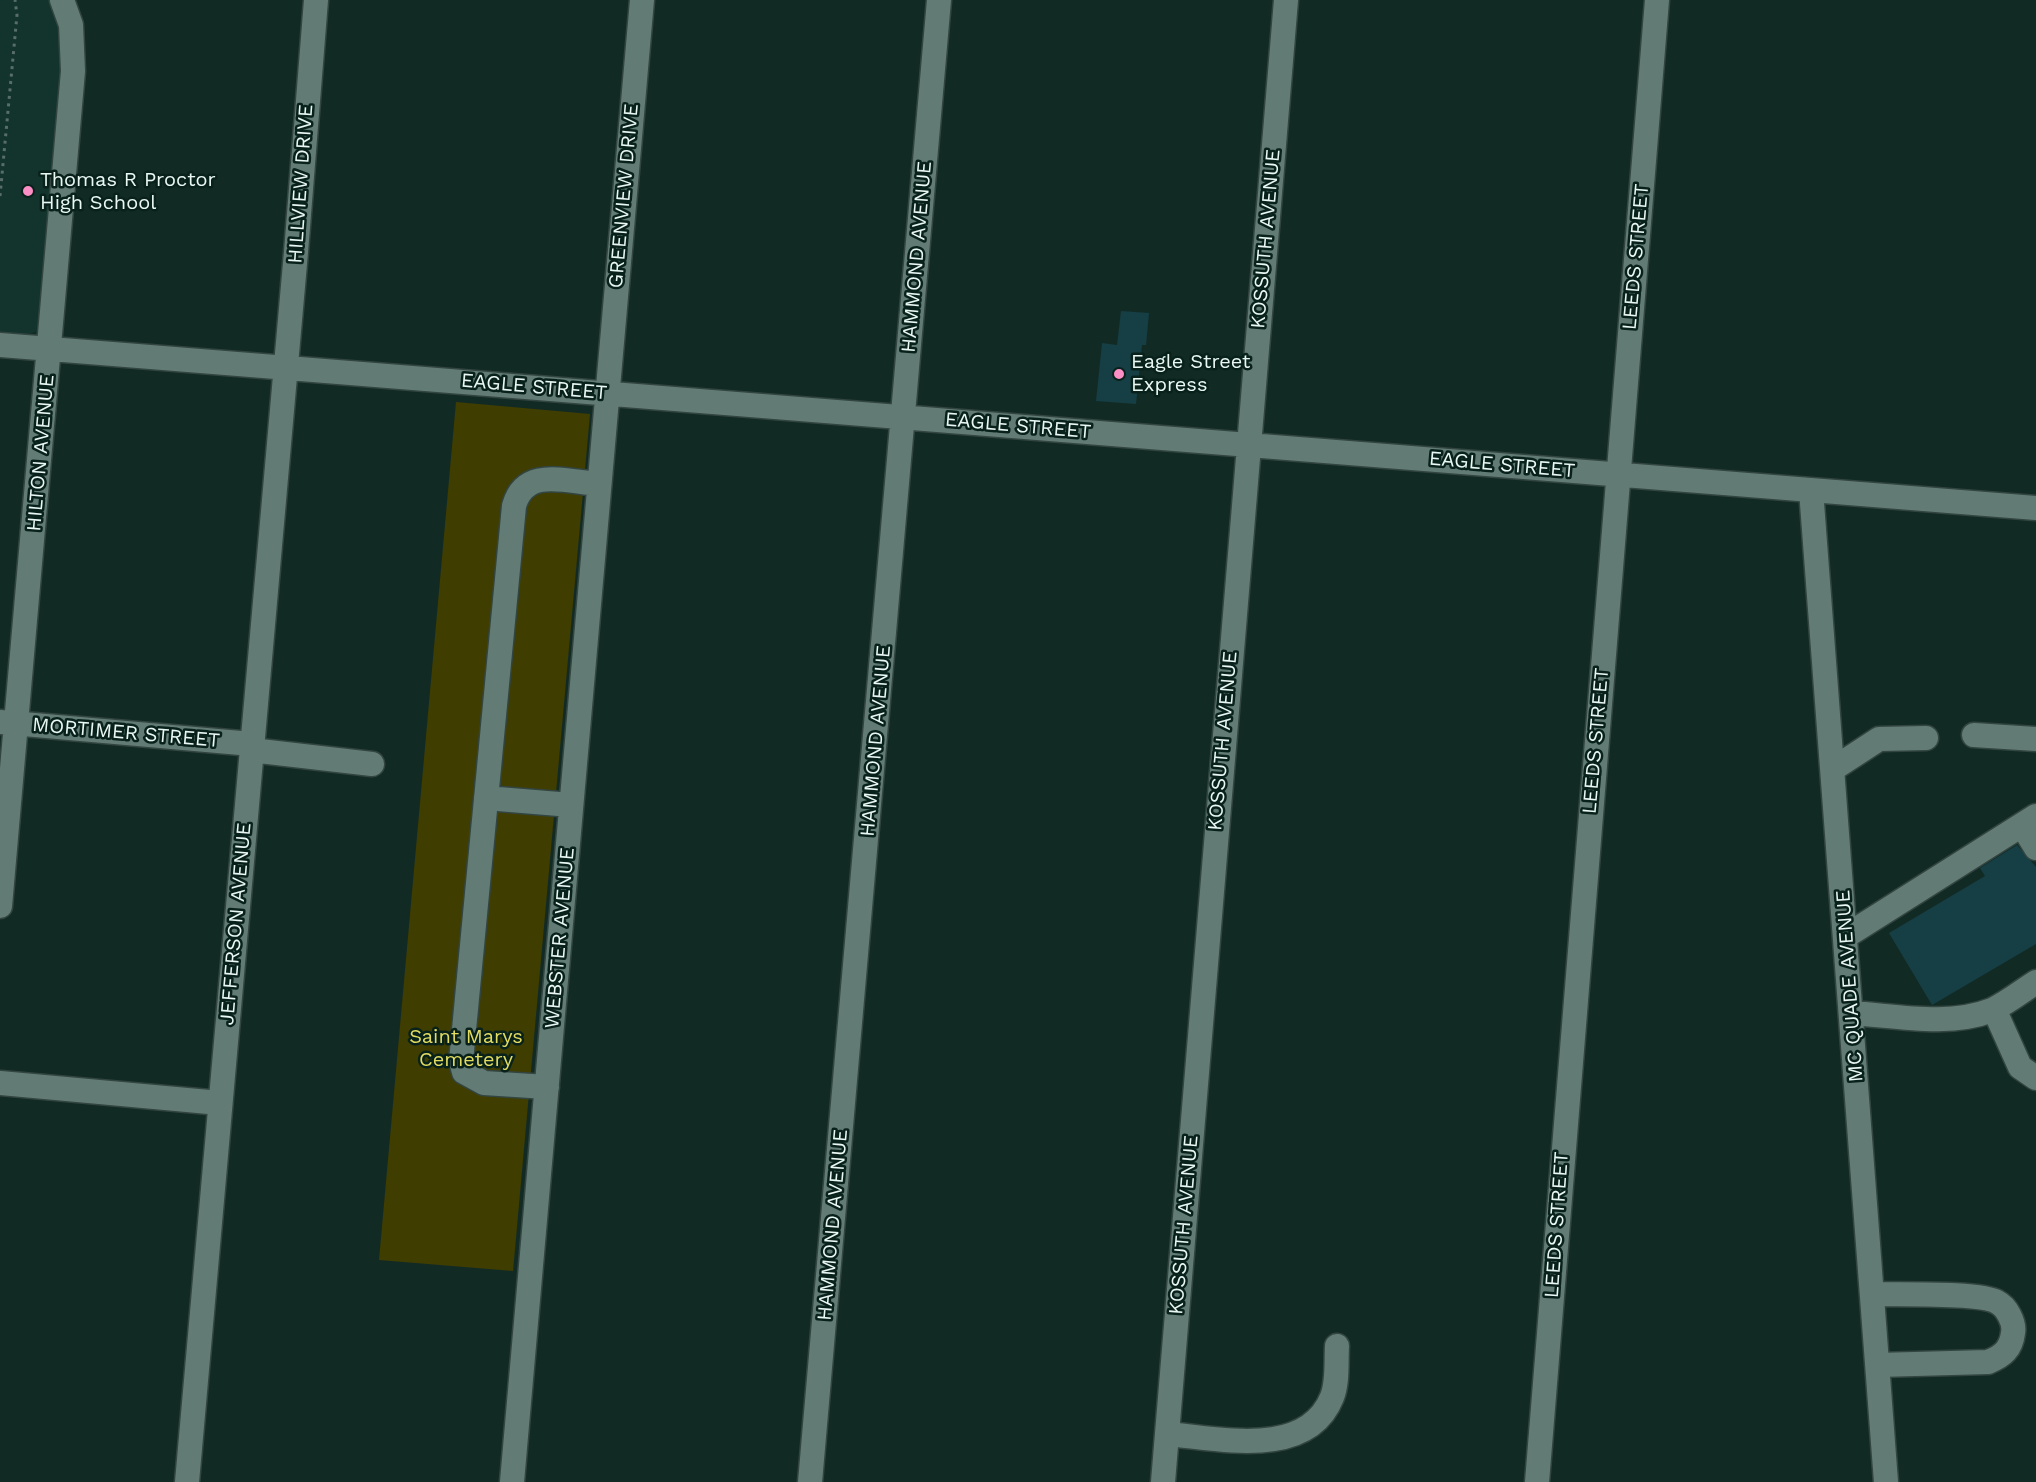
<!DOCTYPE html>
<html>
<head>
<meta charset="utf-8">
<style>
	body { margin:0 }
	canvas { display:block; background:#122a24 }
</style>
</head>
<body>
<canvas width="2036" height="1482"></canvas>
<script>
const g = document.querySelector('canvas').getContext('2d');
g.lineJoin = 'round';
function fill(path, color) { g.fillStyle = color; g.fill(path, 'evenodd'); }
function strokePath(path, color, width, dash) { g.strokeStyle = color; g.lineWidth = width; g.lineCap = dash ? 'butt' : 'round'; g.setLineDash(dash || []); g.stroke(path); }
function drawText(font, color, halo, rows, align = 'center') {
  g.font = font + ' "Work Sans",sans-serif'; g.lineWidth = 5; g.setLineDash([]); g.textBaseline = 'middle'; g.strokeStyle = halo; g.fillStyle = color; for (const [text, x, y, turn = 0] of rows) {
    g.save(); g.translate(x, y); g.rotate((+turn || 0) * Math.PI / 180); g.textAlign = isNaN(turn) ? turn : align; if (halo) g.strokeText(text, 0, 0); g.fillText(text, 0, 0); g.restore();
  }
}
const built = new Path2D(`
	M0,0h54l11,42 -26,288 -13,6 -26,-2z`);
const green = new Path2D(`
	M456,402l134,12 -77,857 -134,-11z`);
const building = new Path2D(`
	M1121,311l28,2 -3,32h-4l-6,59 -40,-3 6,-58 15,2z
	M2017,845l19,22v77l-104,61 -43,-72 96,-57 -5,-8z`);
const path = new Path2D(`
	M0,196l17,-181 -2,-15`);
const minor = new Path2D(`
	M0,345l2036,163
	M1811,490l75,992
	M0,722l252,22
	M1974,735l62,4
	M251,750l121,14
	M1833,769l46,-30 47,-1
	M486,798l85,7
	M2022,825l14,23
	M0,906l73,-835 -2,-46 -9,-25
	M1846,936l190,-120
	M1994,1009l26,58 16,11
	M1852,1013c45,3 97,14 140,-3 15,-7 30,-19 44,-28
	M0,1083l220,20
	M547,1087l-63,-4 -20,-11 -3,-11 53,-555c11,-40 52,-24 85,-22
	M1873,1294c24,1 107,-2 124,8 10,5 18,21 16,31 -2,16 -10,23 -25,29l-110,3
	M1167,1434c51,4 140,26 165,-37 6,-15 4,-34 5,-51
	M187,1482l109,-1230 20,-252
	M512,1482l130,-1482
	M810,1482l129,-1482
	M1163,1482l123,-1482
	M1537,1482l120,-1482`);
const markers = [
	[28,191,6,"#fb8fc5"],
	[1119,374,6,"#fb8fc5"]
];
const poiNames = [
	["Thomas R Proctor",40,180],
	["High School",40,203],
	["Eagle Street",1131,362],
	["Express",1131,385]
];
const streetNames = [
	["HILLVIEW DRIVE",301,184,-86],
	["GREENVIEW DRIVE",624,196,-85],
	["KOSSUTH AVENUE",1266,239,-85],
	["HAMMOND AVENUE",917,257,-85],
	["LEEDS STREET",1636,257,-85],
	["EAGLE STREET",534,387,5],
	["EAGLE STREET",1018,426,5],
	["HILTON AVENUE",41,453,-85],
	["EAGLE STREET",1502,465,5],
	["MORTIMER STREET",126,733,5],
	["HAMMOND AVENUE",876,741,-85],
	["KOSSUTH AVENUE",1223,741,-85],
	["LEEDS STREET",1596,741,-85],
	["JEFFERSON AVENUE",236,924,-85],
	["WEBSTER AVENUE",560,938,-85],
	["MC QUADE AVENUE",1850,986,-94],
	["HAMMOND AVENUE",833,1225,-85],
	["KOSSUTH AVENUE",1184,1225,-85],
	["LEEDS STREET",1557,1225,-86]
];
const parkNames = [
	["Saint Marys",466,1037],
	["Cemetery",466,1060]
];
fill(built, '#12342c');
fill(green, '#403d00');
fill(building, '#163e45');
strokePath(minor, '#334541', 27);
strokePath(path, '#596e69', 3, [3, 4.5]);
strokePath(minor, '#627c75', 24);
for (const [x, y, r, color] of markers) { const dot = new Path2D(); dot.arc(x, y, r, 0, 2 * Math.PI); g.fillStyle = color; g.fill(dot); strokePath(dot, '#08211b', 2); }
drawText('20px', '#eaf8f4', '#08211b', poiNames, 'left');
drawText('20px', '#eaf8f4', '#08211b', streetNames);
drawText('20px', '#e2dc60', '#08211b', parkNames);
</script>
</body>
</html>
